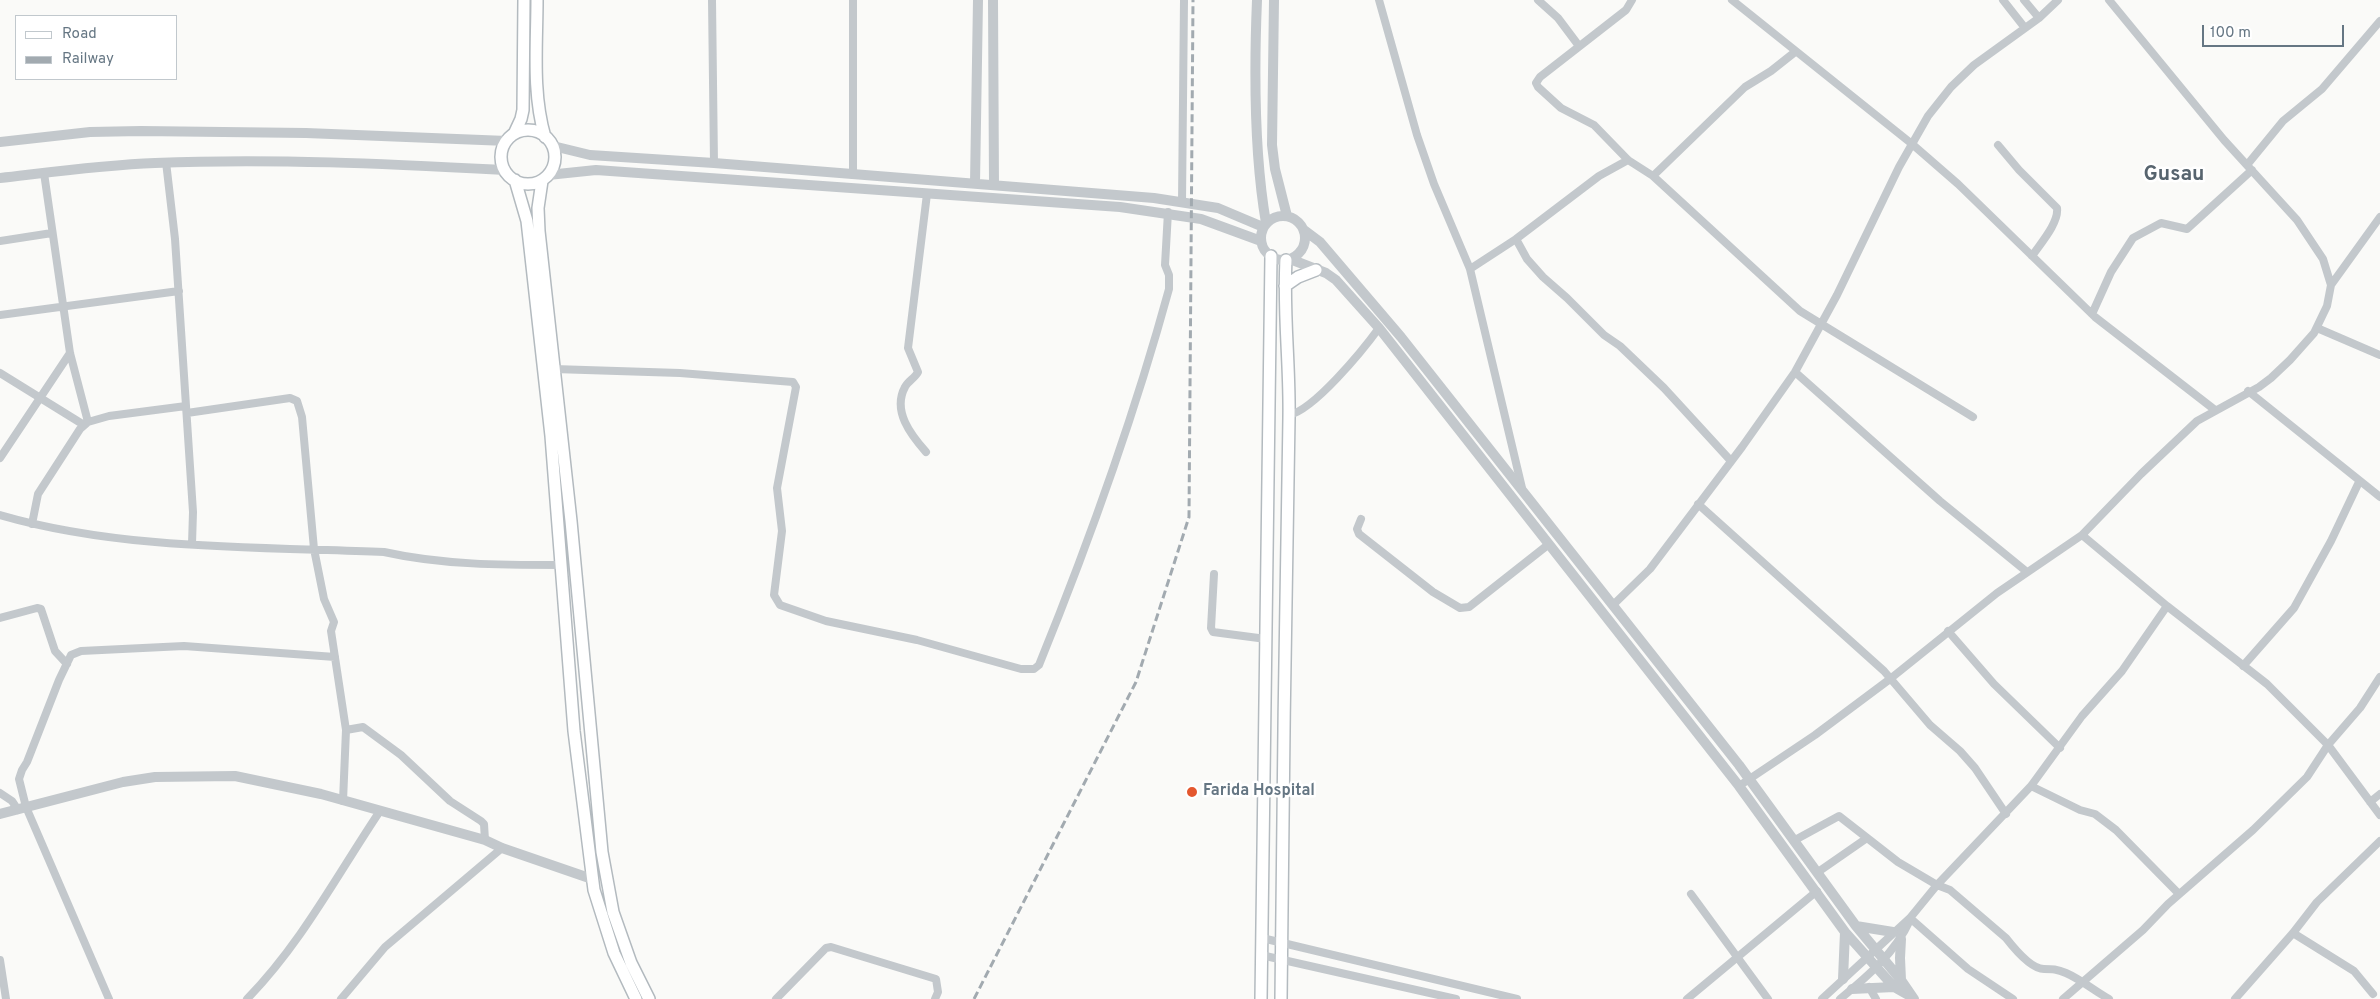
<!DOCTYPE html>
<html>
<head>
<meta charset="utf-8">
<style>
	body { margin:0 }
	#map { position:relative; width:2380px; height:999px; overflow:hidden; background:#fafaf8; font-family:Overpass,sans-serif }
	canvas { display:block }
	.legend { position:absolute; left:15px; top:15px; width:162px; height:65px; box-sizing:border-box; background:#fff; border:1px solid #c1c8cd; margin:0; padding:6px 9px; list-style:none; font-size:15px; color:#657683 }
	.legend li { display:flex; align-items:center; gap:10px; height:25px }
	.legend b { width:25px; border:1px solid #c1c8cd }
	.scale { position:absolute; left:2202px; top:25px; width:142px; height:22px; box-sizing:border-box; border:2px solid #657683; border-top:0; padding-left:6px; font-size:15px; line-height:18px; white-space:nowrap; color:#657683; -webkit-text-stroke:4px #fff; paint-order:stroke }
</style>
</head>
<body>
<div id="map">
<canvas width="2380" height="999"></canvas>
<ul class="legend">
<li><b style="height:6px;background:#fff"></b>Road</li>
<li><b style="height:6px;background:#a2aab0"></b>Railway</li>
</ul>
<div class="scale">100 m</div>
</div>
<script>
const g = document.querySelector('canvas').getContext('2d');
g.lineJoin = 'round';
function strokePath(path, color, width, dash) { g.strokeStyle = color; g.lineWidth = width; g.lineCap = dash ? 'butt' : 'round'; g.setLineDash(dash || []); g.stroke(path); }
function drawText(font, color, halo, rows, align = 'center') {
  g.font = font + ' Overpass,sans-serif'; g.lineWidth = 5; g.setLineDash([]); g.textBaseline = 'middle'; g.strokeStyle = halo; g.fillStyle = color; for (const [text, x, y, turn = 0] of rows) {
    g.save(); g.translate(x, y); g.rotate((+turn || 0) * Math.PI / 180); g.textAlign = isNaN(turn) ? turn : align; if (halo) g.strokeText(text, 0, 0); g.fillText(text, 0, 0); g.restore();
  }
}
const minor = new Path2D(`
	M712,0l2,163
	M1379,0l38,135 17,49 36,85 52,219
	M1538,0l20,18 21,28
	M1632,0l-6,10 -86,67 -4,6 2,4 23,21 33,17 34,35 25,16 147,135 173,106
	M1732,0l180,144 46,40 137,133 120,93
	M2003,0l22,28
	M2024,0l15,18
	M2109,0l115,140 73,80 26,39 8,26
	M1998,145l21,25 38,38c2,15 -17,36 -25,48
	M166,162l9,77 18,273 -1,32
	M2247,165l36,-44 39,-32 58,-68
	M44,173l26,180 18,69
	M853,175v-175
	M1653,176l92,-89 26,-16 24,-19
	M1182,202l2,-202
	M1516,239l11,20 16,18 24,21 37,37 16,11 44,42 67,73
	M0,241l52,-8
	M1470,269l46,-30 83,-63 29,-16
	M2092,314l19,-42 22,-34 28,-15 26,6 65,-59
	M0,315l179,-24
	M2317,328l63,27
	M554,369l126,4 113,9 3,5 -19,101 5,43 -8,64 6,10 46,16 91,19 104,29h13l5,-4c50,-123 95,-248 130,-376v-14l-4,-10 3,-53
	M1795,372l145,129 87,71
	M0,373l84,52
	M2248,391l132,106
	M187,413l103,-15 7,3 5,16 12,132 10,50 10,23 -3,9 15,99 -3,71
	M1289,415c25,-5 74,-65 90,-87
	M926,452c-15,-17 -34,-41 -21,-65 3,-6 10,-9 13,-15l-10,-24 19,-154
	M0,458l70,-105
	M1698,504l186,167 46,54 30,26 15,17 31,46
	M0,515c120,35 259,32 384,37 58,13 118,13 177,13
	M1361,519l-4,10 2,5 74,58 27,16 9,-1 80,-63
	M32,524l6,-30 42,-65 8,-7 21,-6 77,-10
	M2082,535l85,71 100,78 61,61 52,70
	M1214,574l-3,54 2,4 53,7
	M1613,605l37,-36 92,-122 53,-75 42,-77 62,-128 29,-51 23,-29 23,-22 65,-47 19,-18
	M0,618l37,-10 4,1 14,42 12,13
	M1948,631l46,53 66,64
	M2243,666l51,-58 37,-67 28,-59
	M346,730l17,-3 38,28 49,46 31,20 3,3 1,16
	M1739,786l76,-51 75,-56 107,-86 85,-58 59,-61 56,-53 62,-34 12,-9 19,-18 24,-27 13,-27 4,-21 49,-68
	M2031,786l49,24 15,4 21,16 63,64
	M0,793l12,8 6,9
	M2370,802l10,-8
	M1795,840l44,-24 59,46 39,23 13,5 56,48c7,9 25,31 38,31 8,0 13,0 22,4 14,6 29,18 43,26
	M1818,872l49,-34
	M1691,894l77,105
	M1910,918l58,51 45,30
	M2293,933l61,38 19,23
	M1262,938l255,61
	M1261,955l195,44
	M0,960l6,39
	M1869,987l7,12
	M109,999l-83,-192 -7,-28 3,-9 5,-8 32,-82 12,-25 10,-4 103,-5 151,11
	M247,999c54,-55 90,-124 133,-188
	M341,999l44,-52 117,-99
	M776,999l50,-51 5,-1 105,32 2,13 -3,7
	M1687,999l130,-108
	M1822,999l88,-81 27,-33 94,-99 51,-70 40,-45 45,-65
	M1840,999c28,-23 55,-46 70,-79
	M2063,999l80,-69 25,-26 85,-74 54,-53 21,-32 32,-37 20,-31
	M2235,999l58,-66 24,-31 63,-61`);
const tertiary = new Path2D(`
	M993,0l1,185
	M1257,0c-3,72 -3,153 9,223
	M1274,0l-2,145 3,24 12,47
	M0,142l90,-10 51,-1 165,2 201,8
	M553,146l37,9 124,8 440,35 64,10 45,19
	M548,175l48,-5 524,37 81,12 60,22
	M0,178c52,-6 103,-13 155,-15 116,-5 234,1 350,7
	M975,183l3,-183
	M1261 238a22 22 0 1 1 44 0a22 22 0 1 1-44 0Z
	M1304,230l16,12 81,95 338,428 117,161 45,54 13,19
	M1290,259l36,14 10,7 43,48 360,458 106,146 49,55 18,10
	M0,814l123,-32 32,-5 80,-1 86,18 164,46 17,8 90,31
	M1856,926l37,6
	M1901,939l-1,19 1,22
	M1843,979l2,-47
	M1852,989l42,-2`);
const secondary = new Path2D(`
	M537,0c0,45 -5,93 8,137
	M501 157a27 27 0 1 1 54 0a27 27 0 1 1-54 0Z
	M514,134l7,-15 2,-9 1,-110
	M515,180l12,41 24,215 23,295 20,159 20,63 22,46
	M542,181l-4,27 1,23 32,290 31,331 11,60 18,51 18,36
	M1285,286l13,-9 18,-7
	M1261,999l10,-743
	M1281,999c2,-194 4,-387 8,-581 1,-53 -6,-105 -3,-158`);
const rail = new Path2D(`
	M974,999l162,-317 53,-165 4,-517`);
const markers = [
	[1192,792,6,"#e4572e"]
];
const poiNames = [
	["Farida Hospital",1203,792]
];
const districtNames = [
	["Gusau",2174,176]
];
strokePath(secondary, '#b3babf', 14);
strokePath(minor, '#c3c8cc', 8);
strokePath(tertiary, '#c3c8cc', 10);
strokePath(secondary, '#fff', 11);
strokePath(rail, '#a2aab0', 3, [8, 4]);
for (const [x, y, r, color] of markers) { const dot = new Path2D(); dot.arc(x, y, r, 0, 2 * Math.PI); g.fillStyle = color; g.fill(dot); strokePath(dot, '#fff', 2); }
drawText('bold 16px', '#657683', '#fff', poiNames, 'left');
drawText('bold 21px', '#57646e', '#fff', districtNames);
</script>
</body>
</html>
